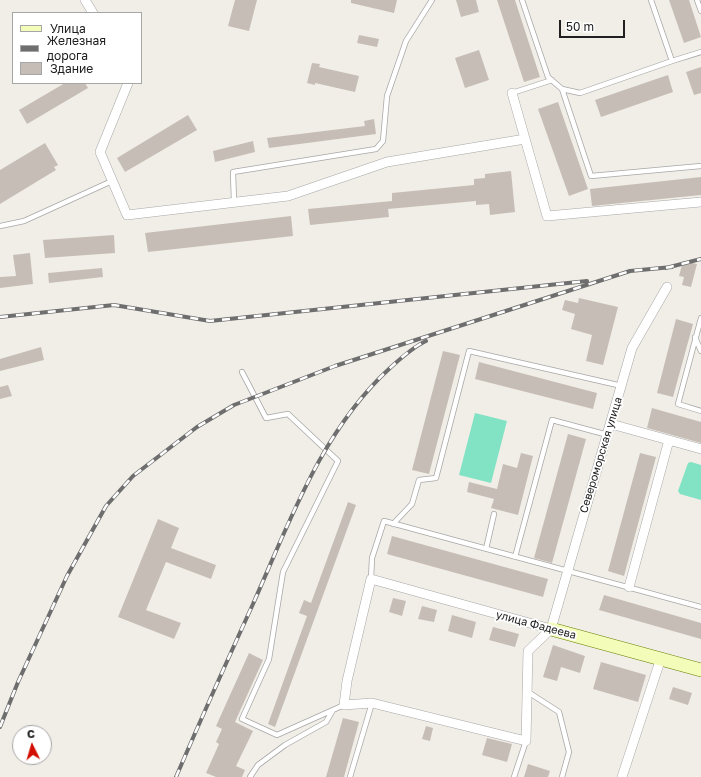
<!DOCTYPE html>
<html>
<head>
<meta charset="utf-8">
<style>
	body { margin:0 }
	#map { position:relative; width:701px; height:777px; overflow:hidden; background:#f1eee7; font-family:"Golos Text",sans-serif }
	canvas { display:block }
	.legend { position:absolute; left:12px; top:12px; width:130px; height:72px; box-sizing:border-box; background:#fff; border:1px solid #a6a6a6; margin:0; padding:5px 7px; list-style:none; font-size:12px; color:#202020 }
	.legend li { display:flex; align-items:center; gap:8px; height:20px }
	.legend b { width:20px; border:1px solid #a6a6a6 }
	.north { position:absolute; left:12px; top:725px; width:40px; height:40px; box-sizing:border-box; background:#fff; border:1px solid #a6a6a6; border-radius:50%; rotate:355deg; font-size:11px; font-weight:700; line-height:16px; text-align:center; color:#202020 }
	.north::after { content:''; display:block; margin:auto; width:14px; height:18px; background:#d10e00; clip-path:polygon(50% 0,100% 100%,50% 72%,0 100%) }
	.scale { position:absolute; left:559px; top:20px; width:66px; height:18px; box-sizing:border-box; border:2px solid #202020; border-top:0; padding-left:5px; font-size:12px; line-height:14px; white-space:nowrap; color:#202020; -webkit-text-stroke:3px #fff; paint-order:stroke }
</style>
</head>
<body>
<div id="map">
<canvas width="701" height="777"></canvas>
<ul class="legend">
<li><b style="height:5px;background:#f4fcba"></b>Улица</li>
<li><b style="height:5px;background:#6e6e6e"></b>Железная дорога</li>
<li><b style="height:11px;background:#c6beb6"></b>Здание</li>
</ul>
<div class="north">С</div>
<div class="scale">50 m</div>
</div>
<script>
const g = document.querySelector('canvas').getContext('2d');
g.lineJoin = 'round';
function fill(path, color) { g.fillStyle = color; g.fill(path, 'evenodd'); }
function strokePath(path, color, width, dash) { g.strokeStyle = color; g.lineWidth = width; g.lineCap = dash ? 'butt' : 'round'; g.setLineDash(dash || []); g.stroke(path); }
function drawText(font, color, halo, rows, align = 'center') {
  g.font = font + ' "Golos Text",sans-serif'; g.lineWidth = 3.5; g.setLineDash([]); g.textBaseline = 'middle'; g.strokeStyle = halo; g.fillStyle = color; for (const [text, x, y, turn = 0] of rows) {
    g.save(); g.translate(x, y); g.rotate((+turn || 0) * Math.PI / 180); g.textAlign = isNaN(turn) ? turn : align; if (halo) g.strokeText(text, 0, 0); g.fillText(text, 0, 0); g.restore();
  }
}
const pitch = new Path2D(`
	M475,413l32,8 -16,62 -32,-8z
	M691,462l10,3v35l-21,-6 -2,-3 10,-28z`);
const building = new Path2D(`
	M235,0h22l-8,31 -21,-5z
	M351,0h46l-3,13 -43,-10z
	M456,0h20l3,12 -18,5z
	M497,0h18l25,77 -16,5z
	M669,0h20l12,37 -17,6z
	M359,35l20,4 -2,8 -20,-4z
	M479,50l10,30 -24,8 -10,-30z
	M312,63l8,1 -1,3 40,9 -4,16 -40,-9v2l-8,-2z
	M701,67v26l-7,2 -8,-23z
	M668,75l5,17 -72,25 -6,-17z
	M65,83h20l3,5 -61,36 -8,-14z
	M558,102l30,87 -19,7 -31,-87z
	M188,115l9,15 -72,42 -8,-14z
	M374,119l2,15 -107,14 -2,-10 98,-12 -1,-5z
	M253,141l2,11 -40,10 -2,-11z
	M45,143l13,22 -4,2 2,3 -56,34v-34z
	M511,171l4,41 -25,3 -1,-11 -13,1v-4l-88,8 1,8 -79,8 -2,-16 84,-8v-8l82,-8v-6l11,-1v-4z
	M701,177v18l-109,11 -2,-17z
	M291,216l2,20 -145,16 -3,-19z
	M114,235l1,18 -70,5 -2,-18z
	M30,253l3,31 -33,4v-11l16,-1 -3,-21z
	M683,261l14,3 -6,23 -9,-2 2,-8 -5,-1z
	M102,268l1,9 -54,6 -1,-10z
	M579,298l39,9 -15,58 -17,-4 6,-26 -21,-6 4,-15 -13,-4 3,-10 13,3z
	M676,319l17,5 -20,73 -16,-4z
	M41,347l3,13 -44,11v-12z
	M443,351l17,4 -31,119 -17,-4z
	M479,362l118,31 -4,16 -118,-30z
	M8,385l4,11 -12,3v-12z
	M652,408l49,14v21l-54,-15z
	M568,434l18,5 -34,124 -18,-5z
	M521,453l12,3 -15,59 -27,-7 3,-9 -27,-7 2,-10 28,7 6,-25 14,4z
	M640,453l16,4 -32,119 -16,-5z
	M348,502l8,3 -81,222 -7,-3 39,-108 -8,-3 5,-13 7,3z
	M158,519l21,9 -8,20 45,17 -5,14 -45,-17 -20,48 35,13 -7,16 -56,-22z
	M392,536l156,43 -5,18 -156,-43z
	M604,595l97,28v16l-102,-29z
	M393,598l13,3 -4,15 -13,-4z
	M422,606l15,4 -3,12 -16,-3z
	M452,615l24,7 -4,16 -24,-7z
	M493,627l26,7 -4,13 -26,-7z
	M553,645l32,11 -5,17 -19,-6 -4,14 -14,-4z
	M249,653l14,7 -28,62 18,9 -17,35 9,4 -3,7h-26l-10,-4 13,-29 -3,-2 6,-13 -6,-3z
	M601,662l45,13 -8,27 -45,-13z
	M673,687l19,6 -4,12 -19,-6z
	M343,718l16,4 -15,55h-18z
	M426,726l7,2 -3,13 -8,-2z
	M487,738l25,6 -5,18 -25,-7z
	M528,764l22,7 -2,6h-24z`);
const lane = new Path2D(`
	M522,0l26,77 14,12
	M651,0l21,61 -92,32 -18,-4 29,87 110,-10
	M697,0l4,11
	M672,61l29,-9
	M512,93l40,-13
	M234,202l-1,-30 143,-23 7,-8 4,-45 19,-55 26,-41
	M0,226l24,-5 88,-40
	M701,318l-23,86 23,7
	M695,337l6,14
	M242,372l24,46 22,-4 50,47 -55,111 -14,87 -27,60 35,16 67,-30
	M393,524l19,-20 7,-24 17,-2 33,-127 153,35
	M486,549l8,-35
	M515,557l37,-137 56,15
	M371,579l1,-21 12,-37 317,86
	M528,692l31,20 10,40 -7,25
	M250,777l8,-12 27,-20 41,-23 7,-12
	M350,777l22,-74
	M514,777l12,-36`);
const street = new Path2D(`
	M85,0l8,13
	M128,83l-28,69 27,63 161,-19 99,-34 138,-23
	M512,93l35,123 154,-14
	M611,424l90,25
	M371,579l180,50 -23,22 -2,90 -154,-38 -28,2 3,-24z
	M629,587l40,-147
	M551,629l81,-281 35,-61
	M622,777l39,-119`);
const secondary = new Path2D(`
	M551,629l150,41`);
const rail = new Path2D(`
	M666,268l35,-9
	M0,317l114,-12 96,16 377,-40
	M0,727l18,-45 49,-106 39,-70 27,-30 64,-49 37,-22 101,-39 295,-95 42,-4
	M176,777c25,-58 51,-116 77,-173 37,-83 69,-174 137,-236 11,-10 23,-21 36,-27`);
const streetNames = [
	["Североморская улица",601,455,-73],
	["улица Фадеева",536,625,15]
];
fill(pitch, '#82e3c4');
fill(building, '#c6beb6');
strokePath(lane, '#a7a7a7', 6);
strokePath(street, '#a7a7a7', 10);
strokePath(secondary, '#697f00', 14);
strokePath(lane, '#fff', 4.5);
strokePath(street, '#fff', 9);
strokePath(secondary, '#f4fcba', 13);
strokePath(rail, '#6e6e6e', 4);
strokePath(rail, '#fff', 2.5, [8]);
drawText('11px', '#202020', '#fff', streetNames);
</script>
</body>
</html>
